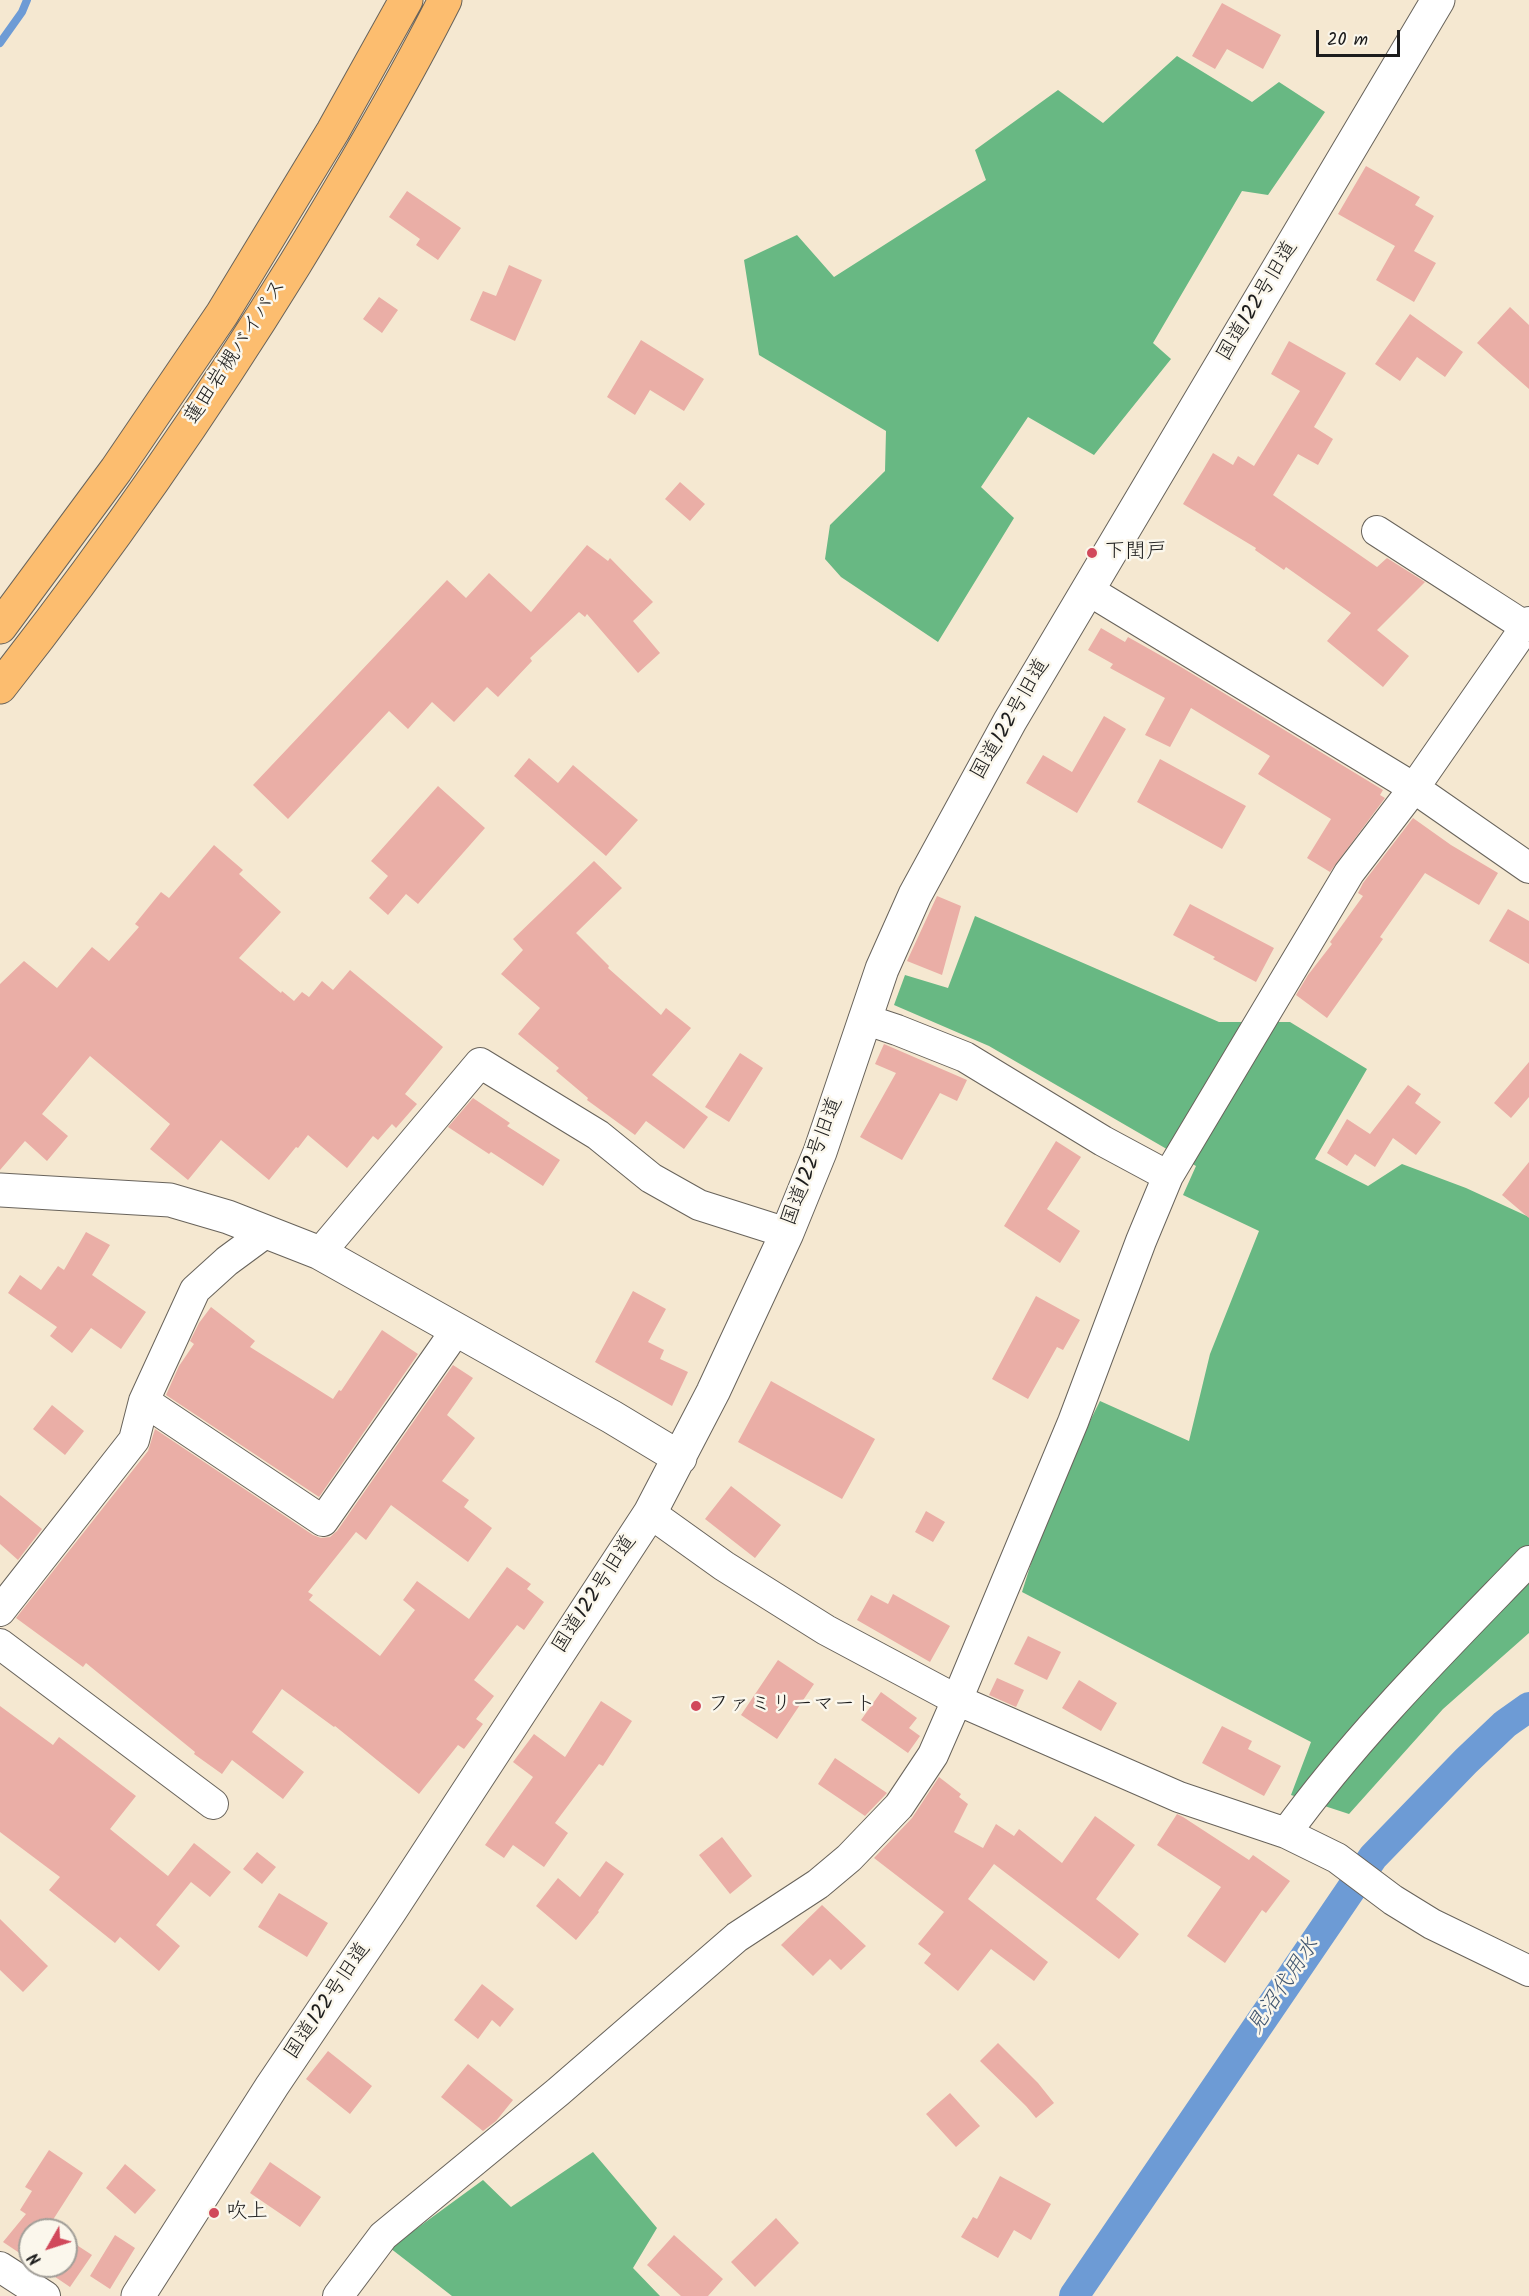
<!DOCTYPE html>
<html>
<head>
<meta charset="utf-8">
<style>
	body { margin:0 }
	#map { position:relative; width:1529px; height:2296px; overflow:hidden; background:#f5e8d1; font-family:Kalam,sans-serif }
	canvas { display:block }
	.north { position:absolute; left:18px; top:2218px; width:60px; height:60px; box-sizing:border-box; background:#fbf7ec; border:2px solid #a29f99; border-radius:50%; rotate:231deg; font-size:16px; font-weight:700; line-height:24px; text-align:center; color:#1c1c1c }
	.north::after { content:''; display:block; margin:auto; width:21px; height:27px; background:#d1495b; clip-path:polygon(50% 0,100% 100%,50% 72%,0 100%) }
	.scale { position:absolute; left:1316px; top:30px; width:84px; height:27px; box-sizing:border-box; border:3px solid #1c1c1c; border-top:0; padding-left:8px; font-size:18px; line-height:21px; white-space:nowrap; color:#1c1c1c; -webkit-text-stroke:4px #fbf7ec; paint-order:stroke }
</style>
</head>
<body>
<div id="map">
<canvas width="1529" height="2296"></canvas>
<div class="north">N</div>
<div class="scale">20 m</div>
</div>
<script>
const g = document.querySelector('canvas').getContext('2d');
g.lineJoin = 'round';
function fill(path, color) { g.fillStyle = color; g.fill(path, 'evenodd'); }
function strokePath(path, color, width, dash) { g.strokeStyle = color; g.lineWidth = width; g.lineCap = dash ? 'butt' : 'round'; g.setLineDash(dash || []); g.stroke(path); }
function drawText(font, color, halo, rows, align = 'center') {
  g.font = font + ' Kalam,"Klee One",sans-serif'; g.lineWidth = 5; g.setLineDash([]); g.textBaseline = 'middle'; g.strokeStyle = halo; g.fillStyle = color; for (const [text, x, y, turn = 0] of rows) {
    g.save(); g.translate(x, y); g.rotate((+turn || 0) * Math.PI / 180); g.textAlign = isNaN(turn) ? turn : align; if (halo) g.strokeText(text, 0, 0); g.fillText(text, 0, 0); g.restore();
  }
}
const forest = new Path2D(`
	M1177,56l75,46 27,-20 46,30 -57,83 -26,-4 -89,152 18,16 -77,96 -66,-38 -47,70 33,31 -76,124 -97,-65 -16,-18 5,-34 55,-54 1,-40 -127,-76 -15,-95 53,-25 37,42 152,-97 -11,-30 83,-60 45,33z
	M975,916l244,106h71l77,47 -52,90 53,27 34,-22 64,24 63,29v416l-86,76 -94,105 -58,-19 20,-53 -289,-150 30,-95 48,-96 89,40 21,-87 49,-123 -76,-36 13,-29 -207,-120 -95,-41 11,-30 43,13z
	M593,2152l64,76 -24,40 27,28h-208l-62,-48 93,-68 28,27z`);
const stream = new Path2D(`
	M0,43l22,-31 5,-12`);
const canal = new Path2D(`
	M1074,2296l299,-439 93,-96 39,-37 24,-17`);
const building = new Path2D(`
	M1222,3l59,32 -18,34 -36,-20 -12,20 -23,-13z
	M1366,166l54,31 -5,8 19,11 -20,35 22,12 -22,39 -38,-22 19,-34 -57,-32z
	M407,191l54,37 -23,32 -22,-15 4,-6 -31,-22z
	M509,265l33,15 -27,61 -45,-21 13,-29 13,5z
	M379,297l19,13 -16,23 -19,-14z
	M1510,307l19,18v64l-52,-46z
	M1410,314l53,38 -18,25 -28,-20 -17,24 -25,-17z
	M641,340l63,39 -20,32 -34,-21 -15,25 -28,-18z
	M1289,341l57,32 -32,54 19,12 -15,26 -20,-11 -25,41 104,72 10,-9 38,24 -48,48 32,26 -26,31 -56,-46 24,-28 -65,-46 -2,3 -29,-20 1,-2 -73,-44 30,-51 20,12 5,-9 16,10 46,-75 -29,-17z
	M680,482l25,22 -15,17 -25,-22z
	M587,545l21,16 2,-3 43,44 -20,19 27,32 -22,20 -51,-59 -2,3 -6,-5 -49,46 2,3 -34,36 -11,-10 -33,35 -22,-20 -24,27 -19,-18 -101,108 -35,-34 194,-205 19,18 23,-25 42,39z
	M1101,628l24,14 3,-5 53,30 202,123 -3,5 5,3 -55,74 -23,-14 24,-39 -73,-45 12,-18 -79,-48 -21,39 -25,-12 20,-37 -55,-30 3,-4 -25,-14z
	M1104,716l22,13 -49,84 -51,-30 17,-28 29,17z
	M529,758l29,25 15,-18 65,55 -32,36 -92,-80z
	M1160,759l86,47 -24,43 -85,-47z
	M438,786l47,42 -67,76 -12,-10 -18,21 -19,-17 19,-22 -17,-15z
	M1413,818l38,27 47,28 -19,32 -54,-32 -45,64 3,2 -56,79 -31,-23 12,-20 24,-31 -2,-2 33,-46 -5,-3 5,-10z
	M214,845l29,25 -4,4 42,38 -42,46 42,35 1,-2 12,10 8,-9 7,5 13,-16 11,9 17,-20 93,77 -38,47 12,10 -21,24 -4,-4 -14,16 -5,-4 -26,32 -39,-33 -10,13 -2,-1 -27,33 -48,-40 -33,40 -38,-31 20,-25 -80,-68 -48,58 26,22 -21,25 -22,-20 -25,29v-186l24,-23 33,27 35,-41 17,14 30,-34 -4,-3 26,-32 8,6z
	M594,861l28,27 -46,45 33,33 -1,2 53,47 5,-7 25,20 -39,47 56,42 -24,32 -38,-28 -11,14 -48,-35 1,-2 -32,-27 3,-3 -41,-34 22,-26 -39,-34 22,-24 -10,-11z
	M937,896l24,10 -19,69 -35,-14z
	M1190,904l84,44 -18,34 -43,-23 2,-2 -42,-22z
	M1508,909l21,12v43l-40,-23z
	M884,1044l83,36 -10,21 -17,-8 -38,67 -42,-23 36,-64 -21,-9z
	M740,1053l23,15 -34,54 -24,-15z
	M1529,1062v35l-18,21 -17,-15z
	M1408,1085l13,9 -6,9 26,19 -25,33 -23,-17 -18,29 -20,-13 -8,12 -20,-13 20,-34 23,15z
	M473,1098l37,25 -3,3 53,34 -17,26 -52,-34 -2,2 -41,-27z
	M1056,1141l25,16 -34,52 33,22 -20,32 -56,-37z
	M1529,1162v56l-27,-23z
	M86,1232l24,13 -18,30 54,37 -25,37 -30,-21 -19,25 -22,-17 7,-9 -49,-34 12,-18 21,15 17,-24 6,4z
	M633,1291l33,18 -18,33 16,8 -4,9 28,13 -16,34 -77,-44z
	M1036,1296l44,24 -17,30 -6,-3 -29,52 -36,-20z
	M211,1307l44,34 -5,6 83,52 6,-9 2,1 41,-61 36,24 -99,143 -153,-102 13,-29 15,-22 -4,-3 9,-18z
	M453,1365l20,13 -26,37 28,23 -33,43 27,19 -5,7 28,21 -24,34 -77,-57 -25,35 -10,-8 -48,60 5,3 -4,5 71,56 35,-46 -12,-10 14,-19 52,38 38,-52 24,17 -4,5 17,13 -20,28 -7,-5 -43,55 20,16 -18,23 7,5 -19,25 -6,-4 -39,49 -84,-68 -1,1 -52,-38 -30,43 52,40 -21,27 -51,-39 -10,14 -28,-20 1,-2 -109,-89 -3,4 -67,-49 132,-167 7,-22 158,106 8,3 9,-1 7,-6z
	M771,1381l104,58 -33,60 -104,-57z
	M52,1405l32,26 -19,24 -32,-26z
	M731,1486l50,39 -26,33 -50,-39z
	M0,1495l42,34 -24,31 -18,-16z
	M926,1511l19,11 -12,20 -18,-10z
	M893,1594l57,32 -20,36 -73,-42 14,-25 17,9z
	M1028,1636l33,16 -14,28 -33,-16z
	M778,1660l36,24 -37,55 -36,-24z
	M997,1678l27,12 -8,17 -27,-12z
	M1079,1680l38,23 -16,28 -39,-23z
	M881,1692l36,26 -8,10 11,8 -12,17 -47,-33z
	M601,1701l31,20 -29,45 -4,-2 -44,59 13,10 -24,34 -31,-22 -9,13 -19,-13 48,-68 -20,-15 21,-28 31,23z
	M0,1706l53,39 6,-8 77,59 -26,33 58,47 26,-33 37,29 -21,25 -19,-15 -35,43 24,21 -21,25 -39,-34 -5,6 -66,-53 11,-13 -60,-45z
	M1222,1726l30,15 -4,8 33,17 -17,30 -62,-33z
	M835,1758l52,35 -22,23 -47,-32z
	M939,1777l22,17 -2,3 9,7 -14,28 29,16 13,-24 18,12 5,-7 43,34 33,-47 40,29 -39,54 43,35 -20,25 -125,-95 -26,35 80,63 -14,19 -43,-32 -33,42 -34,-28 7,-9 -13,-10 26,-32 -70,-54 38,-40z
	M1177,1814l6,3 66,43 4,-5 37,26 -24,32 -4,-3 -37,53 -38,-27 34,-49 -64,-42z
	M722,1837l30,39 -22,18 -31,-39z
	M257,1852l19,15 -14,17 -19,-15z
	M606,1861l18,13 -26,37 1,1 -23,28 -40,-34 22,-28 22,19z
	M279,1893l49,30 -21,34 -49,-30z
	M822,1905l44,41 -25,24 -11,-11 -17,17 -32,-31z
	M0,1919l48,47 -25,26 -23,-22z
	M482,1984l32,25 -14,18 -8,-7 -14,19 -24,-19z
	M998,2043l40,40 16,20 -18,15 -10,-12 -46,-45z
	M328,2051l44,35 -22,28 -44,-35z
	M468,2064l45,36 -17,21 -13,10 -42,-34z
	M950,2093l30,33 -24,21 -30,-33z
	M49,2150l34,23 -34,53 5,4h-24v30l-27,-18 23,-28 -6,-4 12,-19 -7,-4z
	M270,2162l51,35 -21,30 -50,-34z
	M125,2164l31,26 -21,24 -29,-26z
	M1000,2176l51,28 -20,36 -17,-10 -16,28 -37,-21 12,-20 4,2z
	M776,2218l23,25 -44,44 -24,-25z
	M115,2235l20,13 -25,41 -20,-13z
	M674,2235l49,44 -15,17h-27l-34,-31z
	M66,2238l26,17 -22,32 -31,-21h27z`);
const minor = new Path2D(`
	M1377,531l149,96
	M1088,590l326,198 115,80
	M864,1019l33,11 68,27 138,84 65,35
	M320,1253l160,-190 118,72 53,43 48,27 88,28
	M144,1401l179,120 134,-192
	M650,1513l74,53 102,64 131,70 222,97 107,36 51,25 56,42 39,24 97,47
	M0,1611l134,-171 10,-39 51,-111 32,-29 38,-28
	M0,1644l213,160
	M1286,1833c71,-98 159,-185 243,-272
	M0,2267l45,29
	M338,2296l45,-60 175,-144 179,-155 81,-53 31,-26 50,-52 34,-51 24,-55 116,-278 68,-181 27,-65 181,-303 65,-85 115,-166`);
const tertiary = new Path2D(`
	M0,1190l170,10 58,17 92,36 292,164 68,41
	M138,2296l134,-210 118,-175 260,-398 63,-121 74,-159 33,-81 62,-183 33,-74 95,-174 428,-721`);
const trunk = new Path2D(`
	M0,627l116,-157 106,-156 111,-183 73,-131
	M0,687c107,-136 205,-277 295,-423 53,-87 104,-173 150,-264`);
const markers = [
	[1092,553,6,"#d1495b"],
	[696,1706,6,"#d1495b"],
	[214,2213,6,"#d1495b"]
];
const streetNames = [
	["国道122号旧道",1259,302,-59],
	["蓮田岩槻バイパス",237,353,-57],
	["国道122号旧道",1012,720,-60],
	["国道122号旧道",814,1162,-69],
	["国道122号旧道",596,1595,-57],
	["国道122号旧道",329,2002,-56]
];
const poiNames = [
	["下閏戸",1104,553],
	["ファミリーマート",708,1706],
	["吹上",226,2213]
];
const waterNames = [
	["見沼代用水",1285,1987,-56]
];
fill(forest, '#68b883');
strokePath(stream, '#6d9bd5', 8);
strokePath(canal, '#6d9bd5', 30);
fill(building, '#eaaea6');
strokePath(minor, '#68635b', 32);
strokePath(tertiary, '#68635b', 35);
strokePath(trunk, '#68635b', 35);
strokePath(minor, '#fff', 30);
strokePath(tertiary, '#fff', 33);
strokePath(trunk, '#fcbd6f', 33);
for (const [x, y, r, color] of markers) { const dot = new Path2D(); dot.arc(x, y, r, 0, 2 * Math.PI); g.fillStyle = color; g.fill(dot); strokePath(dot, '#fbf7ec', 2); }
drawText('21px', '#1c1c1c', '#fbf7ec', streetNames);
drawText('21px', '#1c1c1c', '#fbf7ec', poiNames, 'left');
drawText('italic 22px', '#40556f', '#fbf7ec', waterNames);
</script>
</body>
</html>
